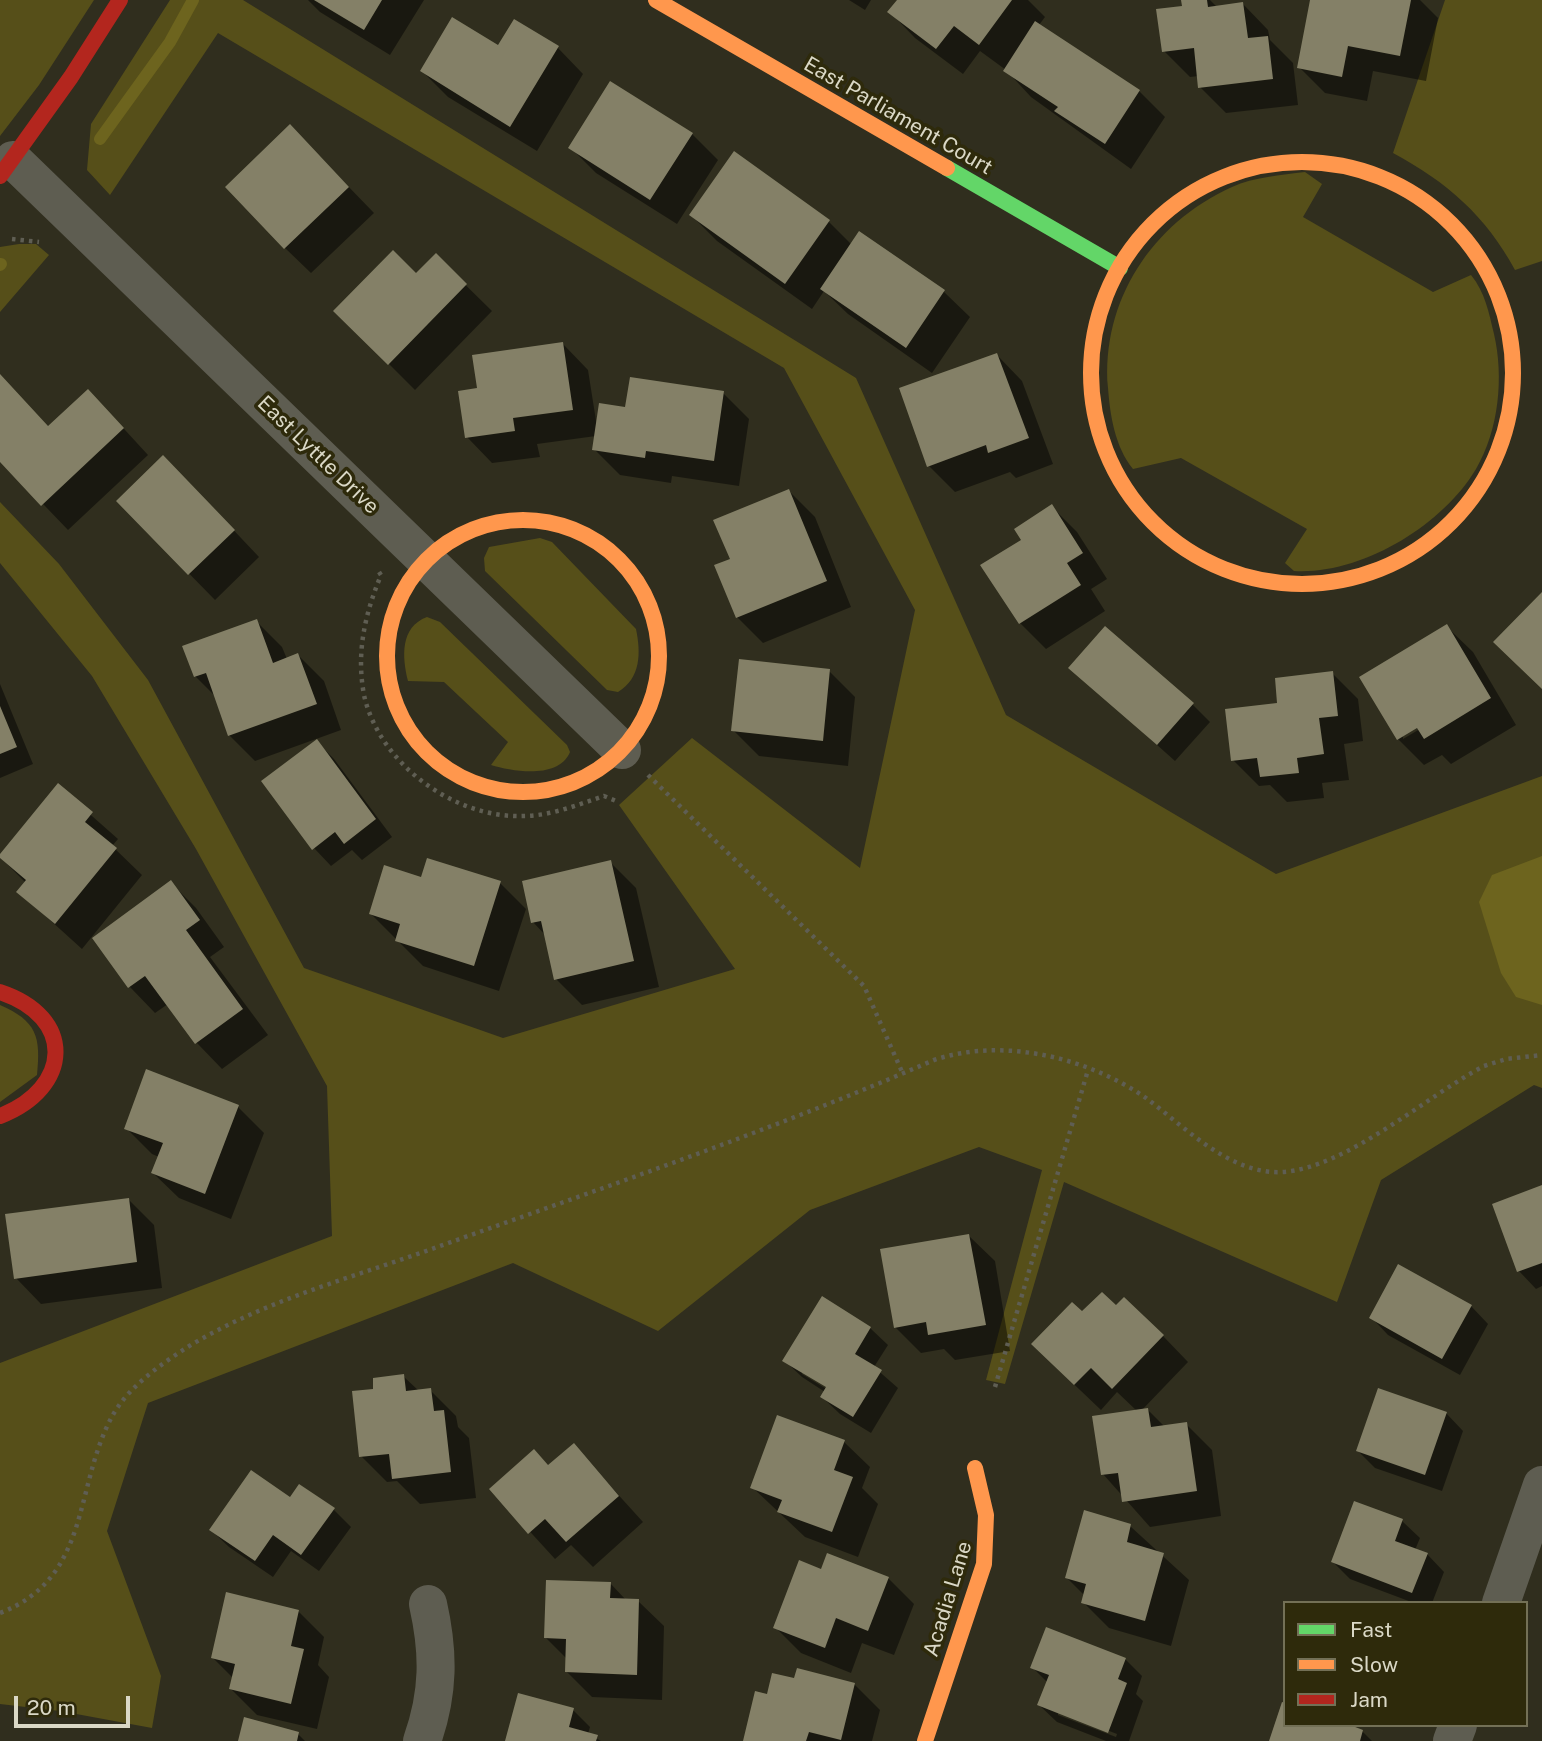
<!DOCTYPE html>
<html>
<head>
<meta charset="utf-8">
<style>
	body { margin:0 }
	#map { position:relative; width:1542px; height:1741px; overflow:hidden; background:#302e1e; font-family:"Public Sans",sans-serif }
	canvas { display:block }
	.legend { position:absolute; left:1283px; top:1601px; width:245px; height:126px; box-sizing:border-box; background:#2e2a0b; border:2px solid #737056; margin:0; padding:9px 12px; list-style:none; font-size:21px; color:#dad8c6 }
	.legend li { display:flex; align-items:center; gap:14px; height:35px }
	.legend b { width:35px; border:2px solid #737056 }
	.scale { position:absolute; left:14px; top:1696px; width:116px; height:32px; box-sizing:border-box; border:4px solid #dad8c6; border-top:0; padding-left:9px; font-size:21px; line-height:24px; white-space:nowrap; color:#dad8c6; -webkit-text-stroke:5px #2e2a0b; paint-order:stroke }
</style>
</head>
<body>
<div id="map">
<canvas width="1542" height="1741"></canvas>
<ul class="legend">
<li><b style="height:9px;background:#63d668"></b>Fast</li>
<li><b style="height:9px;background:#ff974d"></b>Slow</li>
<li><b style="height:9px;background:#b3261e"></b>Jam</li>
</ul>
<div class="scale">20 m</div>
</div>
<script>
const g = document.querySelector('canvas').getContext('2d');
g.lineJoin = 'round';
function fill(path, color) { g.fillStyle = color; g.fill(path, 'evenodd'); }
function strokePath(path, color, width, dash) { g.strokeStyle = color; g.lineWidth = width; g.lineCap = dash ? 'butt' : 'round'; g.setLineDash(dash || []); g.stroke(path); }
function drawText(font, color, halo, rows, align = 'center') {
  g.font = font + ' "Public Sans",sans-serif'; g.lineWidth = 7; g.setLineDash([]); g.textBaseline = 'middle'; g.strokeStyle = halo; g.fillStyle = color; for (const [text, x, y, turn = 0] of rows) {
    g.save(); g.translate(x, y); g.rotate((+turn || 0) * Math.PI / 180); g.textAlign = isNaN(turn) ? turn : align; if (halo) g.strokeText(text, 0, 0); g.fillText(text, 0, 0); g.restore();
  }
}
const green = new Path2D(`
	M0,0h94l-55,85 -39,51z
	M170,0h73l613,378 150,337 270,159 266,-98v312l-8,-3 -153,95 -44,122 -273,-120 -59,202 -19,-4 56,-210 -63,-23 -169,63 -152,121 -145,-68 -365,140 -41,128 54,145 -9,52 -92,-17 -60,-7v-341l332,-127 -5,-150 -131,-237 -104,-173 -92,-113v-61l59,62 89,116 156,288 199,70 232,-69 -116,-164 73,-67 168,130 55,-258 -131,-242 -566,-335 -108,162 -23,-25 4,-46z
	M1445,0h97v261l-27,9c-29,-54 -68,-88 -122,-117z
	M1305,172l17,12 -19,33 130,75 38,-17c14,17 18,38 23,59 10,43 5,96 -18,135 -34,57 -115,106 -182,102l-9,-8 22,-34 -126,-71 -48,11c-18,-22 -23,-54 -25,-81 -7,-87 44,-165 124,-201 22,-10 49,-12 73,-15z
	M19,244h17l13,11 -49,57v-65z
	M540,538l12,4 84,87c5,24 5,49 -18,63l-11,-2 -122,-119 -1,-13 5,-11z
	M427,617l13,5 127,123 3,7c-11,27 -56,20 -79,13l17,-23 -64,-60 -36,-1c-6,-24 -8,-54 19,-64z
	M0,1005c37,16 41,32 37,70l-37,27z`);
const water = new Path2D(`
	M1542,856v149l-26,-8 -15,-24 -22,-71 13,-27z`);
const shadow = new Path2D(`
	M308,0h116l-34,55 -70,-43z
	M849,0h22l-6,10z
	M899,0h129l17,17 -6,8 100,66 26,26 -34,52 -100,-72 -25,-27 -26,-19 -17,23 -48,-36 -25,-26z
	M1183,0h27l7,7 26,-3 25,26 2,10 23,23 5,42 -72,8 -26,-26 -1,-11 -9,1 -26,-26 20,-43z
	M1312,0h108l18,18 -12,63 -53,-10 -6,30 -42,-8 -26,-26z
	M499,48h59l25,26 -46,77 -89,-54 -26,-26z
	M692,134l26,26 -41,64 -81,-51 -25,-25z
	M315,152l59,61 -63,60 -26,-25z
	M735,154l94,68 23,23 8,-12 84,59 26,25 -38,56 -84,-59 -24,-23 -12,18 -95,-68 -26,-26z
	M436,256l56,55 -77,79 -79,-79 80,-36z
	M563,344l25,26 9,57 30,-18 96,-16 26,26 -10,67 -67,-10 -1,7 -51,-8 -26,-26 2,-13 -59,8 3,13 -48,6 -25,-26 12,-48z
	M997,355l25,26 31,83 -37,14 -6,-6 -55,20 -26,-26z
	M0,376l49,52 65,-10 34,37 -80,75 -68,-71z
	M189,483l70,74 -44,43 -97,-99z
	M789,491l26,26 36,90 -88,36 -26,-26 -5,-57z
	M1051,506l26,26 30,47 -16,10 14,22 -59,38 -26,-26 -37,-57 40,-26z
	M256,621l26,26 5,12 11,-4 26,26 17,49 -86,31 -26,-26 -13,-38 -21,-21z
	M1447,627l26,25 43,73 -65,39 -9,-9 -18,10 -26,-26 -37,-61zM1423,723l2,3 -22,13v-4z
	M1071,668l121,36 18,18 -35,39z
	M829,671l26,26 -7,69 -89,-10 -26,-26z
	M1332,673l26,26 5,42 -19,3 5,36 -27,3 2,15 -37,4 -17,-17 -11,1 -26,-26z
	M0,684l33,80 -33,14z
	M317,742l17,17 58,78 -30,23 -10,-10 -21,16 -17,-18z
	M58,786l60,53 -6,7 30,29 -60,74 -63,-57 7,-9 -26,-26z
	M610,862l26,26 23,99 -77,18 -26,-26 -10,-43 -13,-14z
	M422,880l78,3 26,26 -27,82 -76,-25 -52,-52z
	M171,883l25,25 28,39 -14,10 58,78 -46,34 -25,-26 -29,-39 -13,9 -25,-26 -36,-49z
	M147,1072l91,35 26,26 -33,86 -52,-21 -26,-25 6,-16 -7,-3 -26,-26z
	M1542,1187v99l-6,3 -17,-18z
	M128,1199l26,26 8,63 -121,16 -25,-26z
	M969,1236l26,25 15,90 -55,9 -11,-11 -23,4 -26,-26z
	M822,1299l48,29 18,17 -14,22 24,21 -27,45 -31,-19 -18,-17 3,-5 -23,-15 -18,-17zM802,1370l33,20 -2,3 -31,-19z
	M1471,1306l17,18 -28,51 -72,-40 -17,-18z
	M1116,1308l47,28 25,26 -47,49 7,-1 17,17 21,-3 26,26 9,66 -71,11 -47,-53 34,-63 -20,-19 -16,18 -42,-40 24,-56z
	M403,1376l16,15 11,-1 26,26 2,11 11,11 7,60 -56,6 -23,-23 -10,1 -26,-26 14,-65z
	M1446,1413l17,18 -21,60 -67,-23 -17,-17z
	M844,1442l26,25 -8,21 16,16 -20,53 -53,-20 -53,-50z
	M574,1446l69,76 -50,45 -22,-22 -16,14 -64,-70 58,-23z
	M290,1500l43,9 18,18 -32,44 -28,-20 -18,26 -44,-30 -18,-17z
	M1402,1521l18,17 -5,12 12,4 17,18 -12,31h-18l-64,-24 -17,-17z
	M1130,1526l59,54 -18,66 -62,-18 -26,-26 2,-6 -18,-18z
	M822,1571l66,7 26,26 -20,51 -32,-12 -11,30 -50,-20 -26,-26z
	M610,1583l16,17 12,1 26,25 -2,74 -70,-3 -25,-25v-13l-21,-21z
	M298,1611l26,26 -6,28 11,12 -12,52 -60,-14 -26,-26 2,-11 -20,-20z
	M1125,1659l17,17 -6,18 7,7 -14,40h-23l-49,-19 -18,-17 9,-22 -16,-16zM1058,1711l59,23 -1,3 -58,-22z
	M795,1680l59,4 26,26 -8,31h-127l23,-45z
	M573,1710l17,17 -2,7 13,7h-94z
	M1285,1725l77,6 10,10h-101z
	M298,1734l7,7h-66z`);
const stream = new Path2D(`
	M100,139l70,-97 23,-42
	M0,265l1,-1`);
const building = new Path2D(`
	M314,0h68l-18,30z
	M897,0h115l-33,45 -25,-19 -18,23 -49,-37z
	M1181,0h26l1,7 35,-5 5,36 20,-2 5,43 -75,9 -4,-40 -32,4 -6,-43 26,-3z
	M1310,0h101l-11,56 -52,-10 -6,31 -45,-9z
	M452,17l46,28 16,-26 45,27 -49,81 -90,-56z
	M1035,21l105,69 -35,54 -51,-33 4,-4 -55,-36z
	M610,81l83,52 -43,67 -82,-52z
	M290,124l59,63 -65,62 -59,-62z
	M734,151l96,69 -45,64 -96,-69z
	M859,231l86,59 -39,58 -86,-59z
	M393,250l23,23 20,-20 31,31 -79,81 -55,-54z
	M563,342l10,68 -60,8 2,13 -50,7 -7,-47 19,-3 -5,-33z
	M997,353l32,85 -41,15 -2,-8 -59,22 -28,-79z
	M0,374l48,52 40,-37 36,39 -83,78 -41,-44z
	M630,377l94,14 -10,70 -68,-10 -1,7 -53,-8 7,-47 26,4z
	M163,455l72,75 -47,45 -72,-74z
	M789,489l38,92 -91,37 -22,-53 16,-6 -17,-39z
	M1052,504l31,49 -16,10 14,22 -62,39 -39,-59 41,-25 -7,-11z
	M1542,592v97l-49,-47z
	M257,619l16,44 25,-10 19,51 -89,32 -22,-63 -12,4 -12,-31z
	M1447,624l44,74 -67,41 -7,-11 -20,12 -38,-63z
	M1105,626l89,77 -37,42 -89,-77z
	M739,659l91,10 -7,72 -92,-10z
	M1333,671l5,45 -19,2 5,36 -27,4 2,15 -39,4 -3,-19 -26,3 -6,-52 52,-6 -2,-25z
	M0,706l17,41 -17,7z
	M317,739l59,80 -32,25 -9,-12 -23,18 -51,-69z
	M58,783l35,29 -8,10 32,26 -62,76 -39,-32 10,-12 -26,-22v-4z
	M427,858l74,23 -27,85 -79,-25 5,-17 -31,-10 15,-49 37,12z
	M611,860l23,101 -80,19 -13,-59 -10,2 -9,-42z
	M171,880l29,40 -14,10 57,79 -48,35 -50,-68 -17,12 -36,-50z
	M146,1069l93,36 -34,89 -54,-21 12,-30 -39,-14z
	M1542,1185v78l-25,9 -25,-68z
	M129,1198l8,64 -123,17 -9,-65z
	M969,1234l17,91 -58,10 -2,-13 -32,6 -14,-79z
	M1398,1264l74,41 -30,54 -73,-41z
	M1102,1292l14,13 8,-8 40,38 -52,54 -21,-21 -17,17 -43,-41 41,-42 10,9z
	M822,1296l49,31 -16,27 27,16 -29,47 -33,-20 6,-10 -44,-26z
	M404,1374l2,17 25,-3 3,23 10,-1 7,62 -59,7 -3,-25 -30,3 -7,-66 21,-2v-11z
	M1378,1388l69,24 -22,63 -69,-24z
	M1148,1408l3,19 36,-5 10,69 -75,11 -4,-29 -17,2 -9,-59z
	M777,1415l68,25 -11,30 19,7 -21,55 -55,-20 5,-12 -32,-12z
	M574,1443l45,53 -53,46 -21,-23 -17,15 -39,-45 45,-40 14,16z
	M251,1470l39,27 9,-13 36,24 -34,47 -28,-20 -18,26 -46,-31z
	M1354,1501l49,18 -8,22 33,12 -16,40 -81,-31z
	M1084,1510l47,14 -4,18 37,11 -19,68 -64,-18 5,-19 -21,-6z
	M827,1553l62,24 -21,54 -32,-13 -11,30 -52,-20 26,-68 22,9z
	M546,1580l65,2 -1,16 29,1 -2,76 -72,-3 1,-33 -22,-1z
	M226,1592l73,18 -8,36 13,3 -13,55 -62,-15 6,-25 -24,-6z
	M1046,1627l80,31 -8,21 9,4 -19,50 -71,-28 12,-30 -19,-7z
	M797,1668l58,15 -14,57 -32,-8 -3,9h-63l12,-50 12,3 5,-21 22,5z
	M518,1693l56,15 -5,19 29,8 -2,6h-91z
	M1282,1702l3,1v22h65l13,5 -3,11h-91z
	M244,1717l55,15 -2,9h-59z`);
const path = new Path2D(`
	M12,239l27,3
	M379,572l2,3c-16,39 -25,77 -17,120 15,68 89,123 158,121 29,0 55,-11 82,-20l12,5
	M648,775l216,211 39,88
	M995,1387l93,-317
	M0,1613c93,-36 73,-129 114,-200 16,-27 46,-48 72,-65 78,-48 169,-71 254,-102 165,-59 333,-116 494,-186 68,-23 153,-3 212,38 39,29 84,77 137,74 65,-5 142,-75 201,-106l22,-7 36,-4`);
const street = new Path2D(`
	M13,160l609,590
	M1501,1603l41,-118
	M422,1741c17,-48 17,-88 6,-137
	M1452,1741l6,-16`);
const fast = new Path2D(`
	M947,168l173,100`);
const slow = new Path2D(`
	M656,0l291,168
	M1091 373a211 211 0 1 1 422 0a211 211 0 1 1-422 0Z
	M387 656a136 136 0 1 1 272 0a136 136 0 1 1-272 0Z
	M925,1741l59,-177 2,-49 -11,-47`);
const jam = new Path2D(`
	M0,176l71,-99 49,-77
	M0,992c76,25 72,96 0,124`);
const streetNames = [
	["East Parliament Court",898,116,30],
	["East Lyttle Drive",318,455,44],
	["Acadia Lane",948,1599,-73]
];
fill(green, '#564f19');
fill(water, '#6d641e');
fill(shadow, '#0007');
strokePath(stream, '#6d641e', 12);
fill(building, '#848067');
strokePath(path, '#5f5e53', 4.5, [3.5, 5]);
strokePath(street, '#5e5d51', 38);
strokePath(fast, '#63d668', 16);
strokePath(slow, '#ff974d', 16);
strokePath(jam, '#b3261e', 16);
drawText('21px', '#dad8c6', '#2e2a0b', streetNames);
</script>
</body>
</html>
